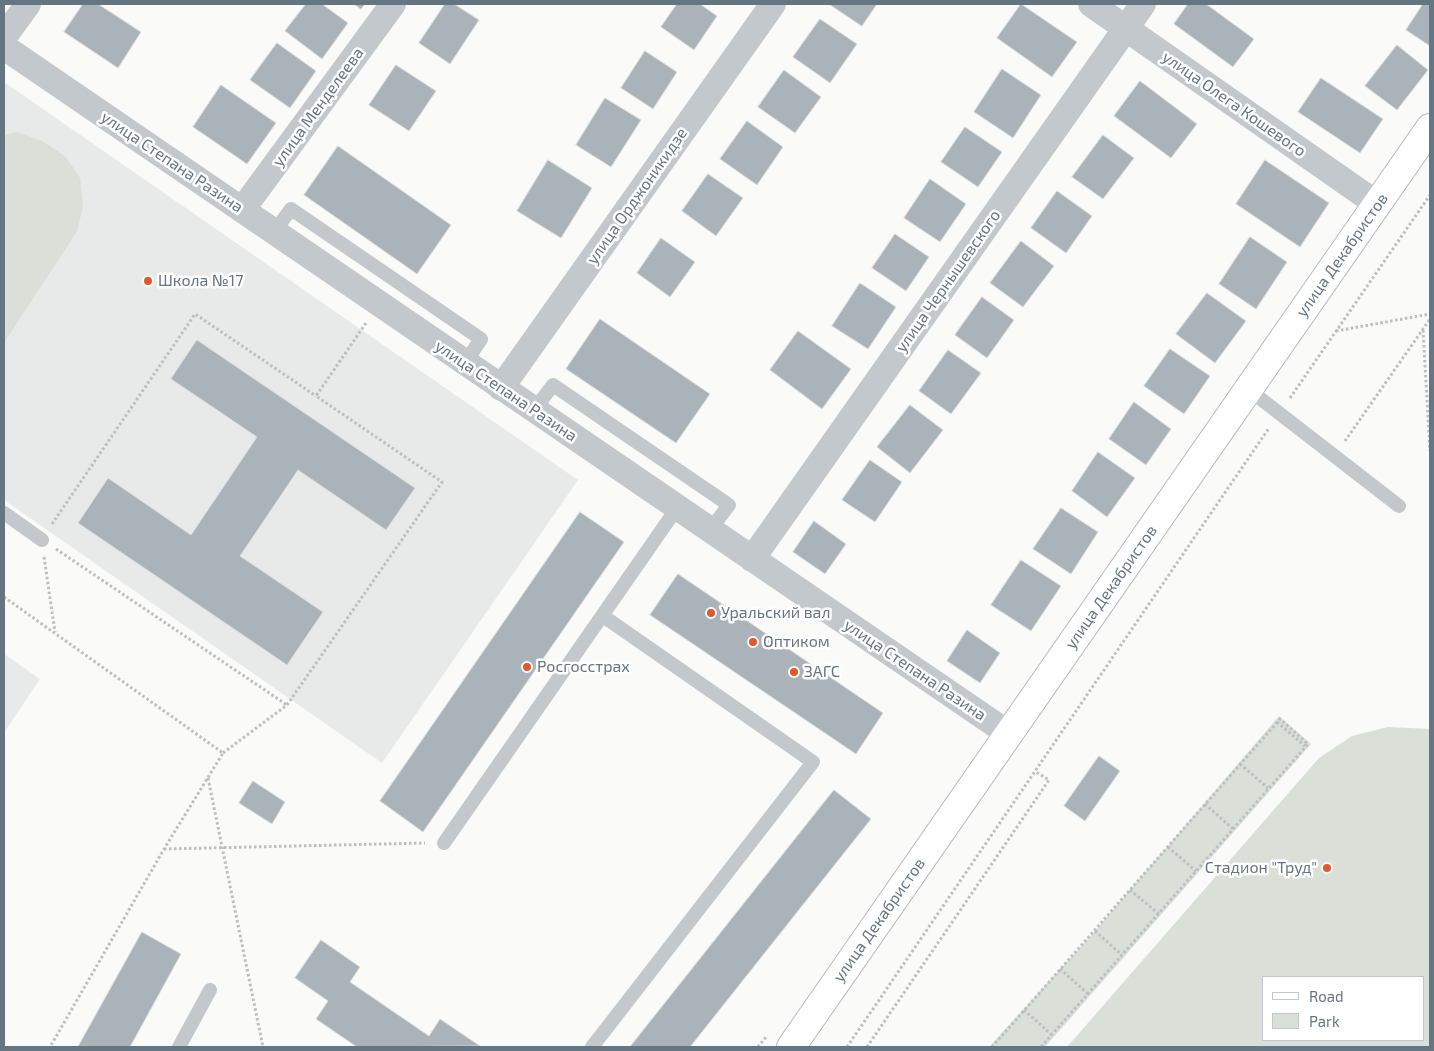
<!DOCTYPE html>
<html>
<head>
<meta charset="utf-8">
<style>
	body { margin:0 }
	#map { position:relative; width:1434px; height:1051px; overflow:hidden; background:#fafaf8; font-family:"Exo 2",sans-serif }
	canvas { display:block }
	.frame { position:absolute; inset:0; border:5px solid #657683; pointer-events:none }
	.legend { position:absolute; left:1262px; top:976px; width:162px; height:65px; box-sizing:border-box; background:#fff; border:1px solid #c1c8cd; margin:0; padding:6px 9px; list-style:none; font-size:15px; color:#657683 }
	.legend li { display:flex; align-items:center; gap:10px; height:25px }
	.legend b { width:25px; border:1px solid #c1c8cd }
</style>
</head>
<body>
<div id="map">
<canvas width="1434" height="1051"></canvas>
<div class="frame"></div>
<ul class="legend">
<li><b style="height:6px;background:#fff"></b>Road</li>
<li><b style="height:14px;background:#dadfd7"></b>Park</li>
</ul>
</div>
<script>
const g = document.querySelector('canvas').getContext('2d');
g.lineJoin = 'round';
function fill(path, color) { g.fillStyle = color; g.fill(path, 'evenodd'); }
function strokePath(path, color, width, dash) { g.strokeStyle = color; g.lineWidth = width; g.lineCap = dash ? 'butt' : 'round'; g.setLineDash(dash || []); g.stroke(path); }
function drawText(font, color, halo, rows, align = 'center') {
  g.font = font + ' "Exo 2",sans-serif'; g.lineWidth = 5; g.setLineDash([]); g.textBaseline = 'middle'; g.strokeStyle = halo; g.fillStyle = color; for (const [text, x, y, turn = 0] of rows) {
    g.save(); g.translate(x, y); g.rotate((+turn || 0) * Math.PI / 180); g.textAlign = isNaN(turn) ? turn : align; if (halo) g.strokeText(text, 0, 0); g.fillText(text, 0, 0); g.restore();
  }
}
const built = new Path2D(`
	M4,82l574,398 -196,283 -378,-263z
	M4,654l36,25 -36,54z`);
const green = new Path2D(`
	M17,132l25,9 24,16 14,21 3,29 -6,24 -73,112v-208z
	M1279,716l32,28 -266,303h-56l106,-116z
	M1388,727l42,2v318h-363l252,-289 33,-22zM1263,977h160v63h-160z`);
const building = new Path2D(`
	M83,4h15l43,28 -23,36 -54,-36z
	M306,4h16l26,19 -26,36 -37,-28z
	M354,4h11l-4,5z
	M445,4h9l25,16 -29,44 -31,-21z
	M677,4h23l17,12 -23,34 -33,-23z
	M829,4h48l-15,22z
	M1021,4l56,38 -25,35 -55,-39z
	M1188,4h18l48,35 -21,28 -59,-43z
	M1423,4h7v42l-24,-16z
	M820,19l37,25 -27,39 -37,-26z
	M277,43l39,28 -26,37 -40,-28z
	M1397,45l31,25 -31,40 -32,-24z
	M645,51l32,21 -24,37 -32,-21z
	M396,65l40,26 -27,40 -40,-26z
	M1002,69l39,26 -28,43 -39,-26z
	M784,70l37,27 -26,36 -37,-26z
	M1321,78l62,41 -23,34 -62,-41z
	M1140,81l57,43 -26,34 -57,-42z
	M221,85l55,38 -29,41 -54,-37z
	M605,98l36,22 -30,47 -35,-22z
	M747,121l36,26 -26,38 -37,-26z
	M965,127l37,25 -24,35 -37,-25z
	M1103,135l31,23 -31,41 -31,-22z
	M338,146l113,79 -34,49 -113,-79z
	M548,160l44,28 -31,50 -44,-27z
	M1265,160l64,43 -29,44 -64,-43z
	M708,174l35,24 -27,38 -34,-25z
	M930,179l36,25 -26,38 -36,-24z
	M1057,191l35,25 -26,37 -35,-25z
	M895,234l34,23 -23,34 -34,-23z
	M1250,237l37,25 -31,47 -37,-25z
	M661,238l34,24 -25,35 -33,-24z
	M1021,241l33,25 -31,41 -33,-24z
	M860,283l36,24 -28,42 -36,-23z
	M1207,293l39,28 -31,42 -39,-29z
	M982,297l32,23 -27,38 -32,-23z
	M600,319l110,75 -34,49 -110,-74z
	M798,331l53,38 -29,40 -52,-39z
	M197,340l218,148 -29,42 -88,-60 -58,86 83,56 -36,53 -209,-142 30,-45 83,57 66,-98 -86,-58z
	M1170,349l40,27 -26,38 -40,-28z
	M948,350l33,23 -30,41 -32,-23z
	M1134,402l37,27 -25,36 -37,-26z
	M910,405l33,25 -33,43 -33,-26z
	M1098,452l37,26 -28,39 -35,-26z
	M870,460l32,22 -27,40 -33,-22z
	M1061,508l37,24 -27,42 -38,-25z
	M580,512l44,30 -201,290 -43,-31z
	M814,521l32,23 -21,30 -32,-22z
	M1021,560l40,26 -30,45 -40,-26z
	M678,574l205,139 -27,41 -206,-139z
	M967,630l33,23 -20,30 -33,-22z
	M1099,756l21,15 -35,50 -21,-15z
	M253,781l32,21 -13,22 -33,-21z
	M834,790l37,29 -181,228h-60z
	M142,932l39,22 -51,93h-52z
	M321,940l39,27 -10,15 79,54 11,-17 40,27 -123,1 -41,-28 12,-18 -33,-23z`);
const path = new Path2D(`
	M1423,330l7,121
	M1336,331l94,-17
	M1290,398l140,-203
	M1345,441l85,-122
	M52,524l143,-210 121,82
	M56,549l231,156
	M44,557l11,75
	M4,597l219,156 -59,96 -114,198
	M1277,722l28,24
	M223,753l64,-48 155,-223 -126,-86 50,-73
	M1240,764l28,24
	M208,778l55,269
	M1205,804l28,25
	M1168,847l28,24
	M164,849l261,-6
	M1130,890l29,24
	M1095,931l27,24
	M1060,969l28,25
	M1024,1010l28,25
	M758,1047l8,-10
	M847,1047l422,-619
	M867,1047l182,-267 -13,-8
	M992,1047l288,-328 28,25 -267,303`);
const lane = new Path2D(`
	M274,232l17,-23 190,130 -16,24
	M1248,389l151,117
	M534,410l19,-25 176,120 -19,25
	M4,513l38,27
	M444,843l233,-335
	M179,1047l31,-57
	M592,1047l221,-285 -210,-146`);
const street = new Path2D(`
	M1091,4l286,200
	M4,37l24,-33
	M4,47l1005,687
	M242,210l151,-206
	M501,388l272,-384
	M752,559l391,-555`);
const secondary = new Path2D(`
	M791,1047l639,-919`);
const markers = [
	[148,281,5,"#e4572e"],
	[711,613,5,"#e4572e"],
	[753,642,5,"#e4572e"],
	[527,667,5,"#e4572e"],
	[794,672,5,"#e4572e"],
	[1327,868,5,"#e4572e"]
];
const streetNames = [
	["улица Олега Кошевого",1234,104,35],
	["улица Менделеева",318,107,-54],
	["улица Степана Разина",172,162,34],
	["улица Орджоникидзе",637,196,-55],
	["улица Декабристов",1342,255,-55],
	["улица Чернышевского",948,281,-55],
	["улица Степана Разина",506,391,34],
	["улица Декабристов",1111,587,-55],
	["улица Степана Разина",915,670,34],
	["улица Декабристов",879,920,-55]
];
const poiNames = [
	["Школа №17",158,281],
	["Уральский вал",721,613],
	["Оптиком",763,642],
	["Росгосстрах",537,667],
	["ЗАГС",804,672],
	["Стадион \"Труд\"",1317,868,"right"]
];
fill(built, '#e8e9e9');
fill(green, '#dadfd7');
fill(building, '#aab3b9');
strokePath(building, '#dcdcda', 1);
strokePath(secondary, '#b3babf', 30);
strokePath(path, '#bbbfc2', 3, [2.5, 2.5]);
strokePath(lane, '#c3c8cc', 14);
strokePath(street, '#c3c8cc', 26);
strokePath(secondary, '#fff', 28);
for (const [x, y, r, color] of markers) { const dot = new Path2D(); dot.arc(x, y, r, 0, 2 * Math.PI); g.fillStyle = color; g.fill(dot); strokePath(dot, '#fff', 2); }
drawText('16px', '#657683', '#fff', streetNames);
drawText('16px', '#657683', '#fff', poiNames, 'left');
</script>
</body>
</html>
